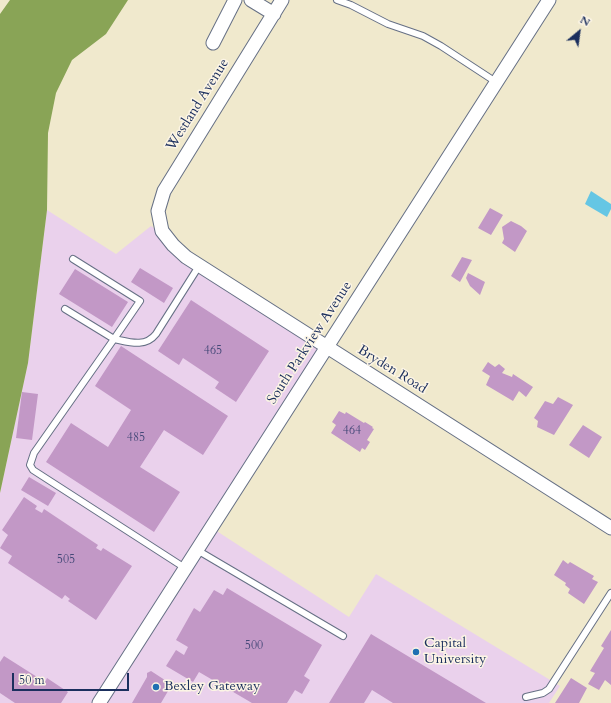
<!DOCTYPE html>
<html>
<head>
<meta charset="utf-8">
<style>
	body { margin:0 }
	#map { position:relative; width:611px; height:703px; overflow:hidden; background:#f0e9cd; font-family:Cardo,serif }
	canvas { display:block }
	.north { position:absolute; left:559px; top:12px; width:40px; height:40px; -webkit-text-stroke:3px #fcf5e5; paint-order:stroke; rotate:29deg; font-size:11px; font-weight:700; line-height:16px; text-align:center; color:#1b2f5e }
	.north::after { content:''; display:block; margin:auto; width:14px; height:18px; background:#1b2f5e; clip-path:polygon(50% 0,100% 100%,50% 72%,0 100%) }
	.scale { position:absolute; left:12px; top:673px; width:117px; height:18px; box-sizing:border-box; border:2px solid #1b2f5e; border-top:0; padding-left:5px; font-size:12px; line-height:14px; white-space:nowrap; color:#1b2f5e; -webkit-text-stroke:3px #fcf5e5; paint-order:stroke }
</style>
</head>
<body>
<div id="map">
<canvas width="611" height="703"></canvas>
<div class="north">N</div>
<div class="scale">50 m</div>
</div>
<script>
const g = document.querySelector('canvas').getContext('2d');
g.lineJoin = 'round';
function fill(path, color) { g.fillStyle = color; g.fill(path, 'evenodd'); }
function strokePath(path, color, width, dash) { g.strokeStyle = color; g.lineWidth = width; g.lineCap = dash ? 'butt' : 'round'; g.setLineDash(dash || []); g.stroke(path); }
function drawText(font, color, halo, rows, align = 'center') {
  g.font = font + ' Cardo,serif'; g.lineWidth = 3; g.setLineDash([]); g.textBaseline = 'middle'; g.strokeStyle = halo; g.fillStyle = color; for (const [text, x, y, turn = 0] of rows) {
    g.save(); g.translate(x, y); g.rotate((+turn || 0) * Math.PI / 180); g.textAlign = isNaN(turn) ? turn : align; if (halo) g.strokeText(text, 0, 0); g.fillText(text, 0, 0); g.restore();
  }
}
const built = new Path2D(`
	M47,210l69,44 35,-28 174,119 -113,183 137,89 27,-43 184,112 -11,17h-549v-210l28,-130z`);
const forest = new Path2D(`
	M10,0h118l-22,34 -34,26 -16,33 -8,40 -1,77 -19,153 -28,130v-479z`);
const water = new Path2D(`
	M591,191l20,13v5l-4,8 -22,-13z`);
const building = new Path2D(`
	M490,208l13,7 -12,20 -13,-7z
	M511,221l10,5 6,5 -12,21 -13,-9 2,-4 -2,-12z
	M462,257l10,3 -12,22 -9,-6z
	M140,268l33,20 -9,15 -33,-21z
	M75,269l53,33 -16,25 -53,-33z
	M468,273l17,9 -5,13 -10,-9 -4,-8z
	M191,300l78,51 -33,51 -21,-14 4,-6 -36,-24 -4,7 -21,-14z
	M121,346l107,70 -25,39 -39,-25 -24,37 40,25 -26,40 -108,-70 25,-39 37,24 23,-37 -36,-24z
	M488,362l7,5 4,-3 6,5 -3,4 10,4 1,-3 20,13 -7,10 -7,-6 -6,10 -27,-16 4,-9 -8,-5z
	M22,392l16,2 -6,46 -16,-2z
	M558,397l15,8 -19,30 -17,-8 1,-6 -4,-3 11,-17 8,3z
	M339,411l6,3 1,-2 18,11 1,-1 8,5 -1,1 2,1 -7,11 3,2 -5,8 -3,-2 -2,4 -29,-19 5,-8 -4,-3z
	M583,425l19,12 -13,21 -20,-13z
	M29,477l27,16 -8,13 -27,-16z
	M24,497l13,9 -2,3 7,4 2,-4 54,36 -2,3 5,3 2,-3 29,18 -36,54 -28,-19 2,-2 -5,-4 -3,4 -54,-36 4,-7 -12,-8 8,-13 -6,-5z
	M563,560l5,4 2,-2 24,14 -2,3 6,3 -14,22 -16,-11 2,-4 -5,-4 1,-2 -12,-8z
	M227,588l95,57 -18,31 6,4 -8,14 -7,-4 -8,13h-35l-53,-31 -6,10 -27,-16 10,-16 8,5 4,-8 -12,-7 18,-32 6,4 14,-22 9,5z
	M611,630v55l-6,-5 -6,10 -11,-6 7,-11 -5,-2 14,-23 -3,-2z
	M371,634l115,69h-93l-21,-13 -8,13h-35z
	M4,656l41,26 2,-4 21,14 -7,11h-46l-15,-10v-31z
	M151,671l20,13v2l-10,17h-29l15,-26v-4z
	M571,678l16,10 -8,15h-24z`);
const service = new Path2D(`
	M337,0l14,5 37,19 35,12 18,10 55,36
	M65,309l49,30 26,-38 -67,-42
	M197,550l146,86
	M185,568l-152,-98 -3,-5 4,-12 80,-114c15,3 31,9 42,-5l43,-68
	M526,697l17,-4 6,-4 62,-96`);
const minor = new Path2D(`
	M251,0l23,14
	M282,0l-118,191 -6,20 4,20 11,14 13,12 425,271
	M213,43l22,-43
	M99,703l450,-703`);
const markers = [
	[416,652,4,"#1f6fb2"],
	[156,687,4,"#1f6fb2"]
];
const numberNames = [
	["465",213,351],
	["464",352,431],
	["485",136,438],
	["505",66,560],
	["500",254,646]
];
const streetNames = [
	["Westland Avenue",198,105,-58],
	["South Parkview Avenue",310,343,-57],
	["Bryden Road",392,370,32]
];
const poiNames = [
	["Capital",424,644],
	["University",424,660],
	["Bexley Gateway",164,687]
];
fill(built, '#ead1ec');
fill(forest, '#89a456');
fill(water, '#65c6e4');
fill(building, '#c298c6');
strokePath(service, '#667085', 8);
strokePath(minor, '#667085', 15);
strokePath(service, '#fff', 6);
strokePath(minor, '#fff', 13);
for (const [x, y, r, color] of markers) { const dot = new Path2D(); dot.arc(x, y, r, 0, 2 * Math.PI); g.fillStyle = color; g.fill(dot); strokePath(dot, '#fcf5e5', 1.5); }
drawText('12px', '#454978', null, numberNames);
drawText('14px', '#1b2f5e', '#fcf5e5', streetNames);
drawText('14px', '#1b2f5e', '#fcf5e5', poiNames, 'left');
</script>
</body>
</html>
